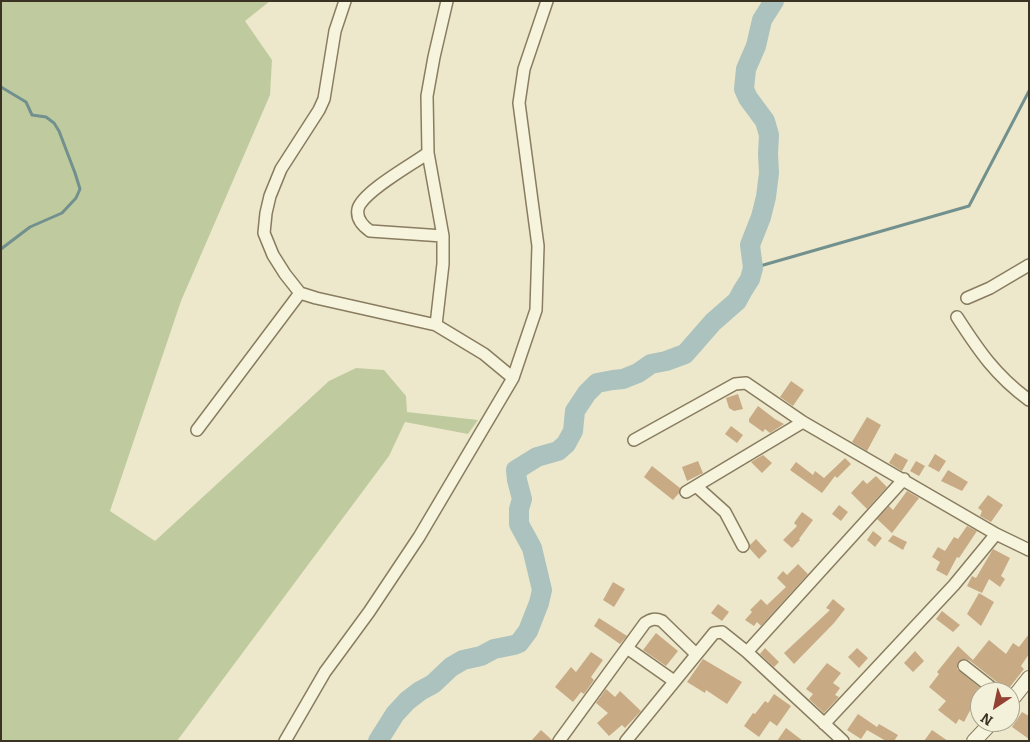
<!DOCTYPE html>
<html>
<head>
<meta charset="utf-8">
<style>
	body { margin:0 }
	#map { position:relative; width:1030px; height:742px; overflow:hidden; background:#ede8cb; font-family:Bitter,serif }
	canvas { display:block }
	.frame { position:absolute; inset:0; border:2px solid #3a3222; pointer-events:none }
	.north { position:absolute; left:970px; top:682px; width:50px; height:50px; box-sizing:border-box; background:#f4f1da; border:1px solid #aaa590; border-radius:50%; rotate:214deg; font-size:14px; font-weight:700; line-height:20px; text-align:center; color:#3a3222 }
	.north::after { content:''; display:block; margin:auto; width:18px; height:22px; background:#944134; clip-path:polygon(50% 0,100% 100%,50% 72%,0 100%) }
</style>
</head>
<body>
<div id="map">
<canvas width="1030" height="742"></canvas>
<div class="frame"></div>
<div class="north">N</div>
</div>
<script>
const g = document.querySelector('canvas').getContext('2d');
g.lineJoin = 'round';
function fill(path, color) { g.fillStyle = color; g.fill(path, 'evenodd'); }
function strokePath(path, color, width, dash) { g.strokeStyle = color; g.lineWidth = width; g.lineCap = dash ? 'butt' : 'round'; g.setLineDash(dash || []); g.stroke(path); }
const green = new Path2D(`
	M1,1h269l-25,20 27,39 -2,35 -89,206 -71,210 45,30 174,-160 27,-13 28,2 22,26 1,16 71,8 -10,14 -63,-12 -16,34 -212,285h-176z`);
const stream = new Path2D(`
	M1,87l25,15 6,13 14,2 8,6 5,8 16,42 5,16 -4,9 -14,15 -32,14 -29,22
	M753,268l216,-62 60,-115`);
const river = new Path2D(`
	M378,741l17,-27 12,-13 13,-10 13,-7 18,-17 12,-7 18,-4 13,-7 20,-4 5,-2 9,-12 11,-28 3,-13 -10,-42 -13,-24v-15l3,-10 -5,-19 -1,-10 21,-13 21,-6 8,-7 7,-13 2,-20 12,-18 10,-10 16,-3 10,-1 15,-6 13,-9 15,-3 19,-7 28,-32 24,-21 6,-11 7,-11 3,-11 -3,-23 11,-28 5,-20 3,-24 -1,-19 1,-19 -4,-14 -17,-23 -4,-9 2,-20 10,-23 6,-26 12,-19`);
const building = new Path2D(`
	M791,381l13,9 -11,16 -13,-9z
	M738,394l5,15 -9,2 -5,-3 -3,-10z
	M758,406l17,13 9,5 -14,9 -5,-4 -2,3 -14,-10v-3z
	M867,417l14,8 -14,26 -15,-9z
	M731,426l12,9 -6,8 -12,-9z
	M895,453l13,7 -6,11 -13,-8z
	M935,454l11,7 -7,11 -11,-6z
	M763,455l9,8 -10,10 -11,-11z
	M845,458l6,6 -14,14 -2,-2 -13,17 -32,-23 6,-8 17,13 2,-4 9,7z
	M698,461l5,12 -16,8 -5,-14z
	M916,461l9,5 -6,10 -9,-5z
	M652,466l28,22 -1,5 -6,7 -29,-23z
	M948,470l20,12 -6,9 -21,-10z
	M876,476l11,11 -20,22 -16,-16 12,-13 4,4z
	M907,491l12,7 -27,35 -15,-14 12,-13 4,4z
	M988,495l15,10 -12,17 -11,-6 2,-5 -4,-3z
	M839,505l9,7 -7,9 -9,-7z
	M802,512l11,8 -14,19 1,1 -8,8 -9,-8 14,-14 -3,-3z
	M967,526l10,5 -18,27 -2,-1 -10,19 -11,-6 4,-8 -8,-5 6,-10 7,4 9,-14 4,2z
	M873,531l9,7 -7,9 -8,-7z
	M893,535l14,7 -4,8 -15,-9z
	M756,539l11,12 -8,8 -9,-10v-4z
	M993,549l17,9 -9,18 4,3 -5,8 -11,-8 -7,14 -15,-7 5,-10 4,2z
	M798,564l10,10 -47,52 -4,-4 -3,4 -9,-6 7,-8 -2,-2 11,-11 6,6 19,-18 -9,-9 6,-7 4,4z
	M613,582l12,7 -11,18 -11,-7z
	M979,593l15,9 -13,24 -14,-12z
	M833,599l12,10 -11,14 -40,41 -10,-11 46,-43 -4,-2z
	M718,604l11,8 -7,9 -11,-8z
	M942,611l18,14 -7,7 -17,-13z
	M599,618l28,18 -7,8 -26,-18z
	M656,633l22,18 -12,15 -23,-16z
	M1029,634v20l-8,12 3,3 -18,23h-2l-2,-6 -33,-26 -7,-1 -5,5v5l28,23h-5v12l-5,-3 -11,21 -5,-3 -3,5 -18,-14 8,-9 -17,-14 10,-13 -2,-2 21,-26 15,14 16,-20 17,14 7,-11 6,4z
	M765,648l14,14 -5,5 -14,-13z
	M857,648l11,10 -9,10 -11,-11z
	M915,651l9,10 -11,11 -9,-9z
	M591,652l12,8 -12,17 3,3 -10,14 -3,-2 -8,10 -18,-15 16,-20 5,5z
	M703,659l39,23 -15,22 -21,-14 -1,3 -18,-11z
	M827,663l14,10 -8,10 7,5 -5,7 4,2 -15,16 -15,-14 4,-5 -7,-5z
	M606,689l9,8 5,-6 21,20 -16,17 -3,-3 -13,11 -12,-13 11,-10 -12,-10z
	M774,694l17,12 -14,20 -7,-5 -11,16 -15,-11 9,-13 2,1 10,-13 3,2z
	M1022,712l7,4v23l-17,-12z
	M858,714l19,13 2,-3 19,11 -4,6h-8l-19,-11 -6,9 -14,-9z
	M786,728l17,13h-26z
	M541,730l11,10v1h-21z
	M932,730l16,11h-24z`);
const minor = new Path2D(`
	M345,1l-10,30 -11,68 -5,11 -38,59 -11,27 -4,17 -2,20 9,22 12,19 15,19 16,5 120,27 48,29 29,24
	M428,153c-15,11 -66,39 -70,56 -2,10 5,17 12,22l73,5
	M967,298l23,-10 39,-23
	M957,317c22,34 39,59 72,83
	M436,325l7,-61v-28l-15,-83 -1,-57 7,-39 13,-56
	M197,430l103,-137
	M634,440l101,-56 11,-1 57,39 193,112 33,16
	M696,486l29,26 18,34
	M686,492l117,-70
	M627,648l47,33
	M747,652l96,89
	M964,666l33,26
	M824,724l130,-139 42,-51
	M285,741l40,-69 44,-60 50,-75 94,-159 23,-68 2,-64 -19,-143 5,-34 23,-68
	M559,741l86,-118c6,-4 10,-5 17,-2l34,33
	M626,741l88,-108 8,-1 25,20 157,-173`);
const tertiary = new Path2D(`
	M1010,702l19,-24
	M974,741l18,-19`);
fill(green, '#bfcb9f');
strokePath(stream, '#72908d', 3);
strokePath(river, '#abc2be', 20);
fill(building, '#c8aa84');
strokePath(minor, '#897c60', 14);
strokePath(tertiary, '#897c60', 16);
strokePath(minor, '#f7f4de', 11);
strokePath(tertiary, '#f7f4de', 14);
</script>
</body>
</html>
